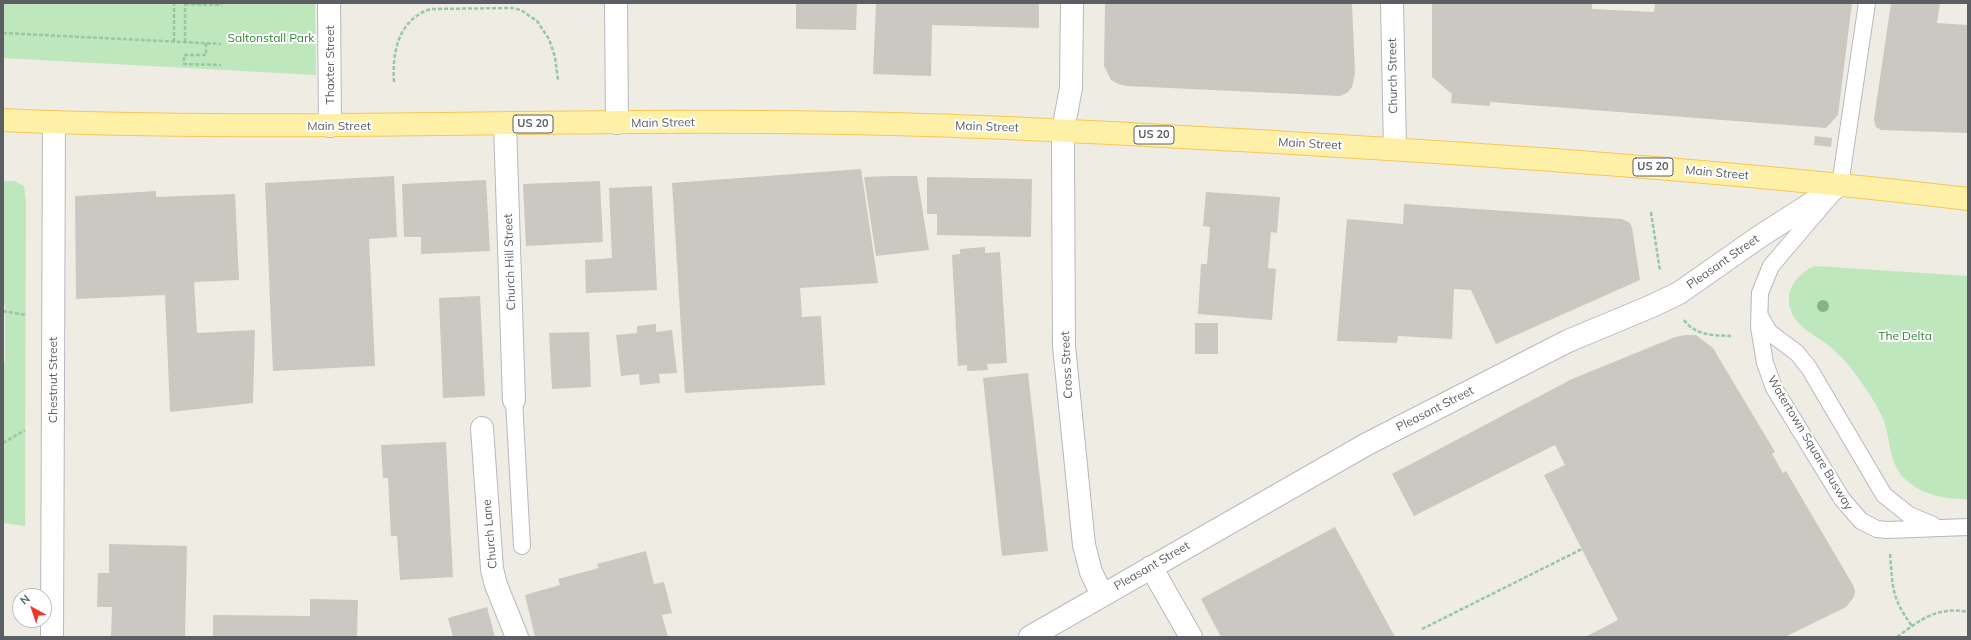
<!DOCTYPE html>
<html>
<head>
<meta charset="utf-8">
<style>
	body { margin:0 }
	#map { position:relative; width:1971px; height:640px; overflow:hidden; background:#eeece3; font-family:Mulish,sans-serif }
	canvas { display:block }
	.frame { position:absolute; inset:0; border:4px solid #5b5f64; pointer-events:none }
	.north { position:absolute; left:12px; top:588px; width:40px; height:40px; box-sizing:border-box; background:#fff; border:1px solid #bdbfc1; border-radius:50%; rotate:320deg; font-size:11px; font-weight:700; line-height:16px; text-align:center; color:#5b5f64 }
	.north::after { content:''; display:block; margin:auto; width:14px; height:18px; background:#ef3628; clip-path:polygon(50% 0,100% 100%,50% 72%,0 100%) }
</style>
</head>
<body>
<div id="map">
<canvas width="1971" height="640"></canvas>
<div class="frame"></div>
<div class="north">N</div>
</div>
<script>
const g = document.querySelector('canvas').getContext('2d');
g.lineJoin = 'round';
function fill(path, color) { g.fillStyle = color; g.fill(path, 'evenodd'); }
function strokePath(path, color, width, dash) { g.strokeStyle = color; g.lineWidth = width; g.lineCap = dash ? 'butt' : 'round'; g.setLineDash(dash || []); g.stroke(path); }
function drawText(font, color, halo, rows, align = 'center') {
  g.font = font + ' Mulish,sans-serif'; g.lineWidth = 4; g.setLineDash([]); g.textBaseline = 'middle'; g.strokeStyle = halo; g.fillStyle = color; for (const [text, x, y, turn = 0] of rows) {
    g.save(); g.translate(x, y); g.rotate((+turn || 0) * Math.PI / 180); g.textAlign = isNaN(turn) ? turn : align; if (halo) g.strokeText(text, 0, 0); g.fillText(text, 0, 0); g.restore();
  }
}
const green = new Path2D(`
	M3,3h312l1,72 -313,-17z
	M3,181h11l10,5 2,16 -1,324 -22,-3v-161h2v-57h-2z
	M1815,266l153,10v223c-23,0 -44,-3 -62,-19 -17,-15 -15,-39 -22,-59 -5,-13 -15,-28 -23,-39 -9,-14 -20,-26 -32,-36 -12,-10 -33,-19 -38,-35 -7,-20 6,-38 24,-45z`);
const building = new Path2D(`
	M796,3h61l-1,27 -60,-1z
	M876,3h163v25l-107,-3 -1,51 -58,-2z
	M1105,3h247l3,70 -3,14 -5,6 -7,3 -213,-10 -9,-2 -7,-4 -7,-14z
	M1432,3h160v6l62,3 1,-9h197l-14,112 -12,13 -336,-26v4l-39,-3 1,-9 -20,-17z
	M1891,3h49l-3,20 31,2v108l-87,-3 -5,-3 -2,-8z
	M1815,136l17,2 -1,9 -17,-2z
	M861,169l17,114 -78,5 2,29 19,-1 4,69 -140,8 -13,-210z
	M394,176l3,61 -28,2 6,127 -102,5 -8,-188z
	M891,176h26l12,74 -53,6 -12,-79z
	M927,177l105,2 -1,58 -94,-2v-21h-10z
	M486,180l4,71 -69,3v-17h-17l-2,-53z
	M600,181l3,61 -77,4 -3,-62z
	M652,186l5,104 -71,3 -1,-33 27,-2 -3,-70z
	M156,191v6l79,-3 4,86 -45,2 3,51 58,-3 -2,73 -83,9 -5,-117 -89,4 -1,-103z
	M1206,192l74,5 -3,36 -6,-1 -3,36 8,1 -4,51 -74,-6 3,-50h6l3,-37 -7,-1z
	M1404,204l218,15 8,4 2,5 8,52 -144,64 -25,-54 -17,-1 -2,50 -54,-3 -1,7 -60,-2 10,-122 56,5z
	M985,247v6l15,-1 7,111 -20,1 1,6 -21,1v-6l-9,1 -6,-111 8,-1v-5z
	M480,296l5,100 -42,2 -4,-100z
	M1195,323h23v31h-23z
	M656,324v8l16,-2 5,43 -18,1 1,9 -20,2 -1,-11 -18,2 -5,-41 21,-2v-7z
	M589,332l2,55 -39,2 -3,-56z
	M1686,335h10l17,13 62,104 -3,2 11,19 3,-2 67,114 2,6 -1,6 -8,10 -61,30h-200l33,-17 -74,-145 21,-10 -10,-20 -141,71 -22,-42 180,-95 103,-42z
	M1028,373l20,178 -46,5 -19,-178z
	M446,442l7,135 -53,3 -3,-44h-6l-3,-58h-5l-2,-33z
	M1335,527l60,110h-174l-20,-38z
	M109,544l78,2 -2,91h-74l1,-30h-15l1,-34h11z
	M646,551l8,33 10,-2 8,31 -10,2 6,22h-133l-10,-42 35,-10 -2,-6 41,-11 -2,-4z
	M310,599l48,1 -1,37h-144v-22l97,1z
	M487,607l8,30h-42l-5,-19z`);
const path = new Path2D(`
	M185,4l37,1
	M3,33l218,11
	M174,42v-39
	M185,42v-39
	M206,43v12h-22v9l37,1
	M394,82c-2,-29 4,-63 37,-73l82,-1 8,2 16,11 12,18 6,18 3,23
	M1651,212l9,59
	M3,311l23,4
	M1684,320c12,16 29,15 47,16
	M3,443l22,-13
	M1890,554c3,34 1,43 22,72
	M1422,629l160,-80
	M1897,637c23,-17 40,-31 71,-25`);
const lane = new Path2D(`
	M1867,3l-27,182 -69,81 -11,27 -1,34 6,36 9,25 68,111 19,22 16,8 10,1 81,-3
	M1760,316l9,16 28,21 12,15 75,127 25,20 24,10
	M514,400l8,146`);
const street = new Path2D(`
	M329,3l1,123
	M616,3l1,120
	M1072,3l-1,85 -8,42v20l1,196 20,199 7,27 11,23
	M505,124l9,276
	M482,428l10,141 4,16 21,52
	M1151,567l40,70
	M52,637l2,-515`);
const secondary = new Path2D(`
	M1392,3l3,146
	M1030,637l337,-193 201,-103 84,-35 27,-13 80,-56 81,-52`);
const primary = new Path2D(`
	M3,120c280,13 560,-3 840,3 132,2 264,10 396,17 243,14 487,30 729,59`);
const trees = [
	[1823,306]
];
const shields = [
	[533,124,40],
	[1154,135,40],
	[1653,167,40]
];
const shieldNames = [
	["US 20",533,124],
	["US 20",1154,135],
	["US 20",1653,167]
];
const parkNames = [
	["Saltonstall Park",271,38],
	["The Delta",1905,336]
];
const streetNames = [
	["Thaxter Street",330,65,-90],
	["Church Street",1393,76,-91],
	["Main Street",663,123,-1],
	["Main Street",339,126],
	["Main Street",987,127,2],
	["Main Street",1310,144,3],
	["Main Street",1717,173,5],
	["Church Hill Street",510,262,-92],
	["Pleasant Street",1723,262,-35],
	["Cross Street",1067,365,-93],
	["Chestnut Street",53,380,-90],
	["Pleasant Street",1435,409,-27],
	["Watertown Square Busway",1810,443,59],
	["Church Lane",490,534,-95],
	["Pleasant Street",1152,566,-30]
];
fill(green, '#bfe7be');
fill(building, '#cbc8c2');
strokePath(lane, '#b6b9be', 18);
strokePath(street, '#b6b9be', 24);
strokePath(secondary, '#b6bac0', 24);
strokePath(primary, '#f6c754', 24);
strokePath(path, '#97c8a4', 2.5, [4, 2]);
strokePath(lane, '#fff', 16);
strokePath(street, '#fff', 22);
strokePath(secondary, '#fff', 22);
strokePath(primary, '#fff0a7', 22);
g.fillStyle = '#86b383';
for (const [x, y] of trees) { g.beginPath(); g.arc(x, y, 6, 0, 2 * Math.PI); g.fill(); }
for (const [x, y, w] of shields) { const box = new Path2D(); box.roundRect(x - w / 2, y - 9, w, 18, 3); g.fillStyle = '#fff'; g.fill(box); strokePath(box, '#5b5f64', 1); }
drawText('bold 11px', '#5b5f64', null, shieldNames);
drawText('12px', '#318535', '#fff', parkNames);
drawText('12px', '#5b5f64', '#fff', streetNames);
</script>
</body>
</html>
